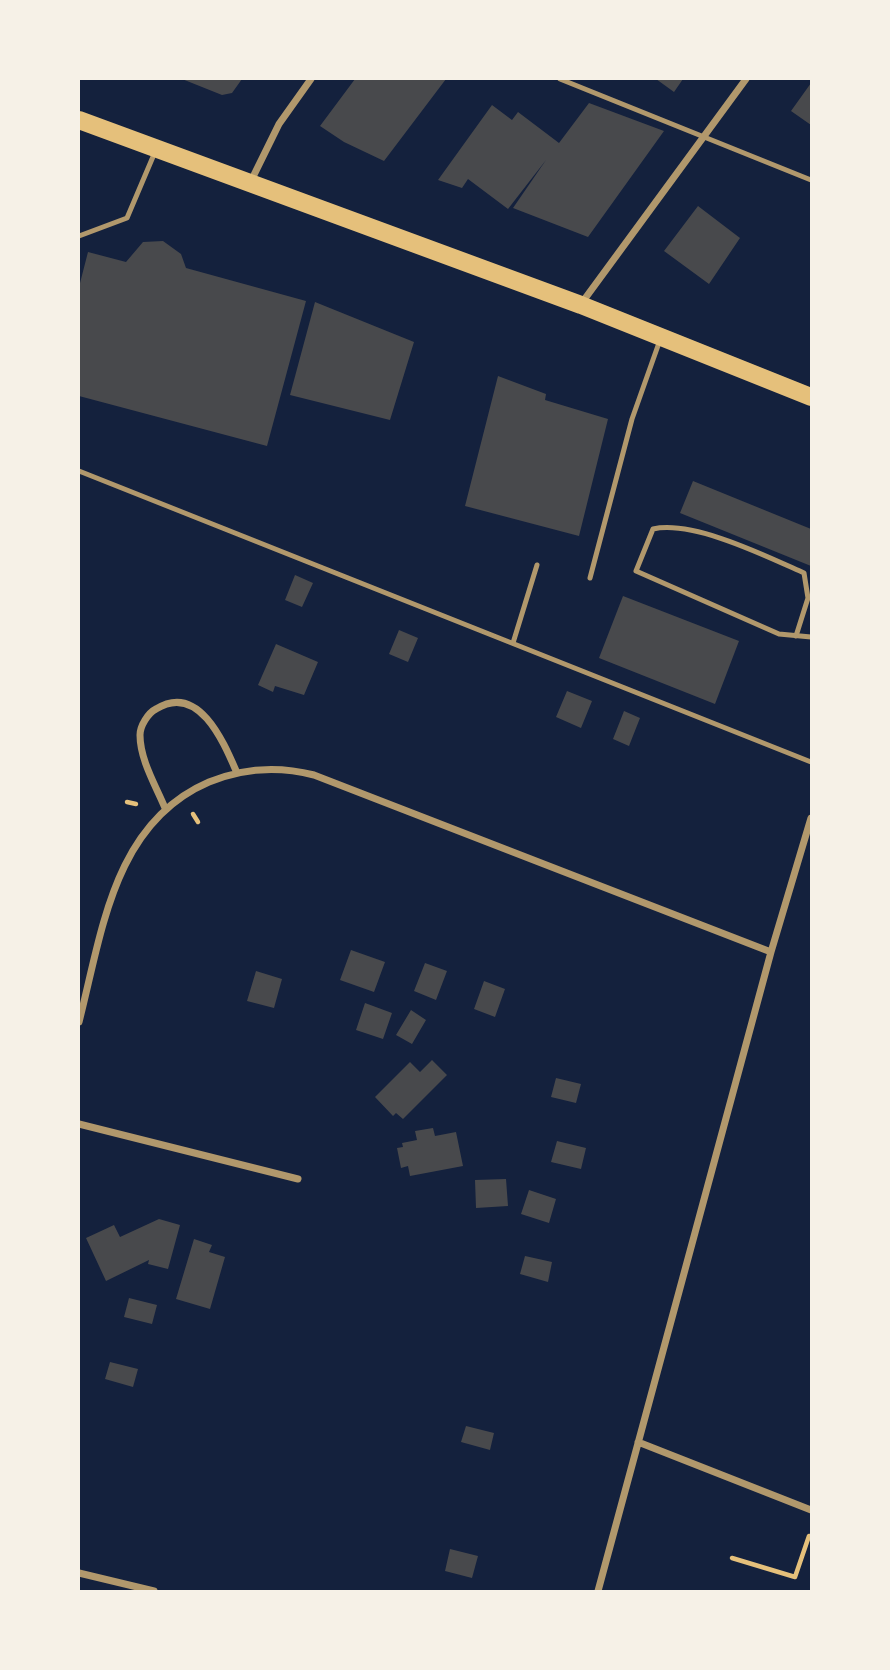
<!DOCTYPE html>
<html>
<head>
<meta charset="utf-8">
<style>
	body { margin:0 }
	#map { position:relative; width:890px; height:1670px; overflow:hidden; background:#14213d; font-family:Barlow,sans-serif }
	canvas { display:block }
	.frame { position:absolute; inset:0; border:80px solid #f6f1e7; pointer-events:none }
</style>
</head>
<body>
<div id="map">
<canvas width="890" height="1670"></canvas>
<div class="frame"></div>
</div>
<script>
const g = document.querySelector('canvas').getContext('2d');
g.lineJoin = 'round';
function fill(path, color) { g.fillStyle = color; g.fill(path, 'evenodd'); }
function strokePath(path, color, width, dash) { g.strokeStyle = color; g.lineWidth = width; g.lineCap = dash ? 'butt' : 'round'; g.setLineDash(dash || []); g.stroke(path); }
const building = new Path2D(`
	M182,79h60l-10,14 -10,2z
	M355,79h91l-62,82 -40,-19 -24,-16z
	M656,79h27l-9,13z
	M811,83v42l-20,-14z
	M589,103l75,28 -76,106 -75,-29 33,-48 -38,49 -40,-30 -6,9 -24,-8 54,-75 20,15 6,-8 41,31z
	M698,206l42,32 -31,46 -45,-33z
	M163,241l18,13 5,14 120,33 -39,145 -188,-50v-109l9,-35 38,10 17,-20z
	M315,302l99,40 -24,78 -100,-25z
	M498,376l48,18 -1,6 63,19 -29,117 -114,-30z
	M693,481l118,48v37l-131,-53z
	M295,575l18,8 -11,24 -17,-7z
	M623,596l116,45 -24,63 -116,-46z
	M399,630l19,8 -10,24 -19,-8z
	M276,644l42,18 -14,33 -29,-9 -2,6 -15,-7z
	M567,691l25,10 -11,27 -25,-11z
	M624,711l16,7 -11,28 -16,-7z
	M351,950l34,12 -11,30 -34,-12z
	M425,963l22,8 -11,29 -22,-9z
	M256,971l26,8 -8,29 -27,-7z
	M484,981l21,8 -10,28 -21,-8z
	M365,1003l27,10 -9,26 -27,-9z
	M411,1010l15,10 -14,24 -16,-9z
	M432,1060l15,15 -44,44 -7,-6 -3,3 -18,-19 35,-35 10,10z
	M556,1078l25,6 -5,19 -25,-6z
	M433,1128l2,8 21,-4 7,34 -53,10 -2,-10 -7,2 -4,-20 6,-1 -1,-4 15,-3 -2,-9z
	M557,1141l29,7 -5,21 -30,-7z
	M506,1179l2,27 -32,2 -1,-28z
	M529,1190l27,9 -7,24 -28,-9z
	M159,1219l21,6 -12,44 -20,-5 1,-4 -43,21 -20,-43 28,-13 6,12z
	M194,1239l18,6 -3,7 16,5 -15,52 -34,-10z
	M525,1256l27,6 -4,20 -28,-8z
	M129,1298l28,7 -5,19 -28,-7z
	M110,1362l28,7 -5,18 -28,-8z
	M466,1426l28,7 -4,17 -29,-8z
	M450,1549l28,7 -6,22 -27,-7z`);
const path = new Path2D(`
	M127,802l9,2
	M193,814l5,8
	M732,1558l63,19 14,-41`);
const service = new Path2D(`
	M560,79l251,101
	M79,236l48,-18 28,-66
	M79,471l732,291
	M590,578l42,-159 28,-79
	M796,636l12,-38 -4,-25c-38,-17 -111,-53 -151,-44l-17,42 143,63 32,3
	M513,643l24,-78`);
const minor = new Path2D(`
	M250,183l29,-59 32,-45
	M581,304l165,-225
	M165,808c-9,-22 -25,-48 -25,-73 0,-9 8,-22 16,-26 43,-27 68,34 81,64
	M79,1022c23,-89 34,-199 130,-240 34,-14 70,-16 105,-7l457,177
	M79,1124l219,55
	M638,1442l173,68
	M79,1573l75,18
	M598,1591l173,-639 40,-134`);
const primary = new Path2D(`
	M79,120l502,185 230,92`);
fill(building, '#48494c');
strokePath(path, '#e5c07b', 4.5);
strokePath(service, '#b1986c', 5);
strokePath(minor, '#b1986c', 7);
strokePath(primary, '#e5c07b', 18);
</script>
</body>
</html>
